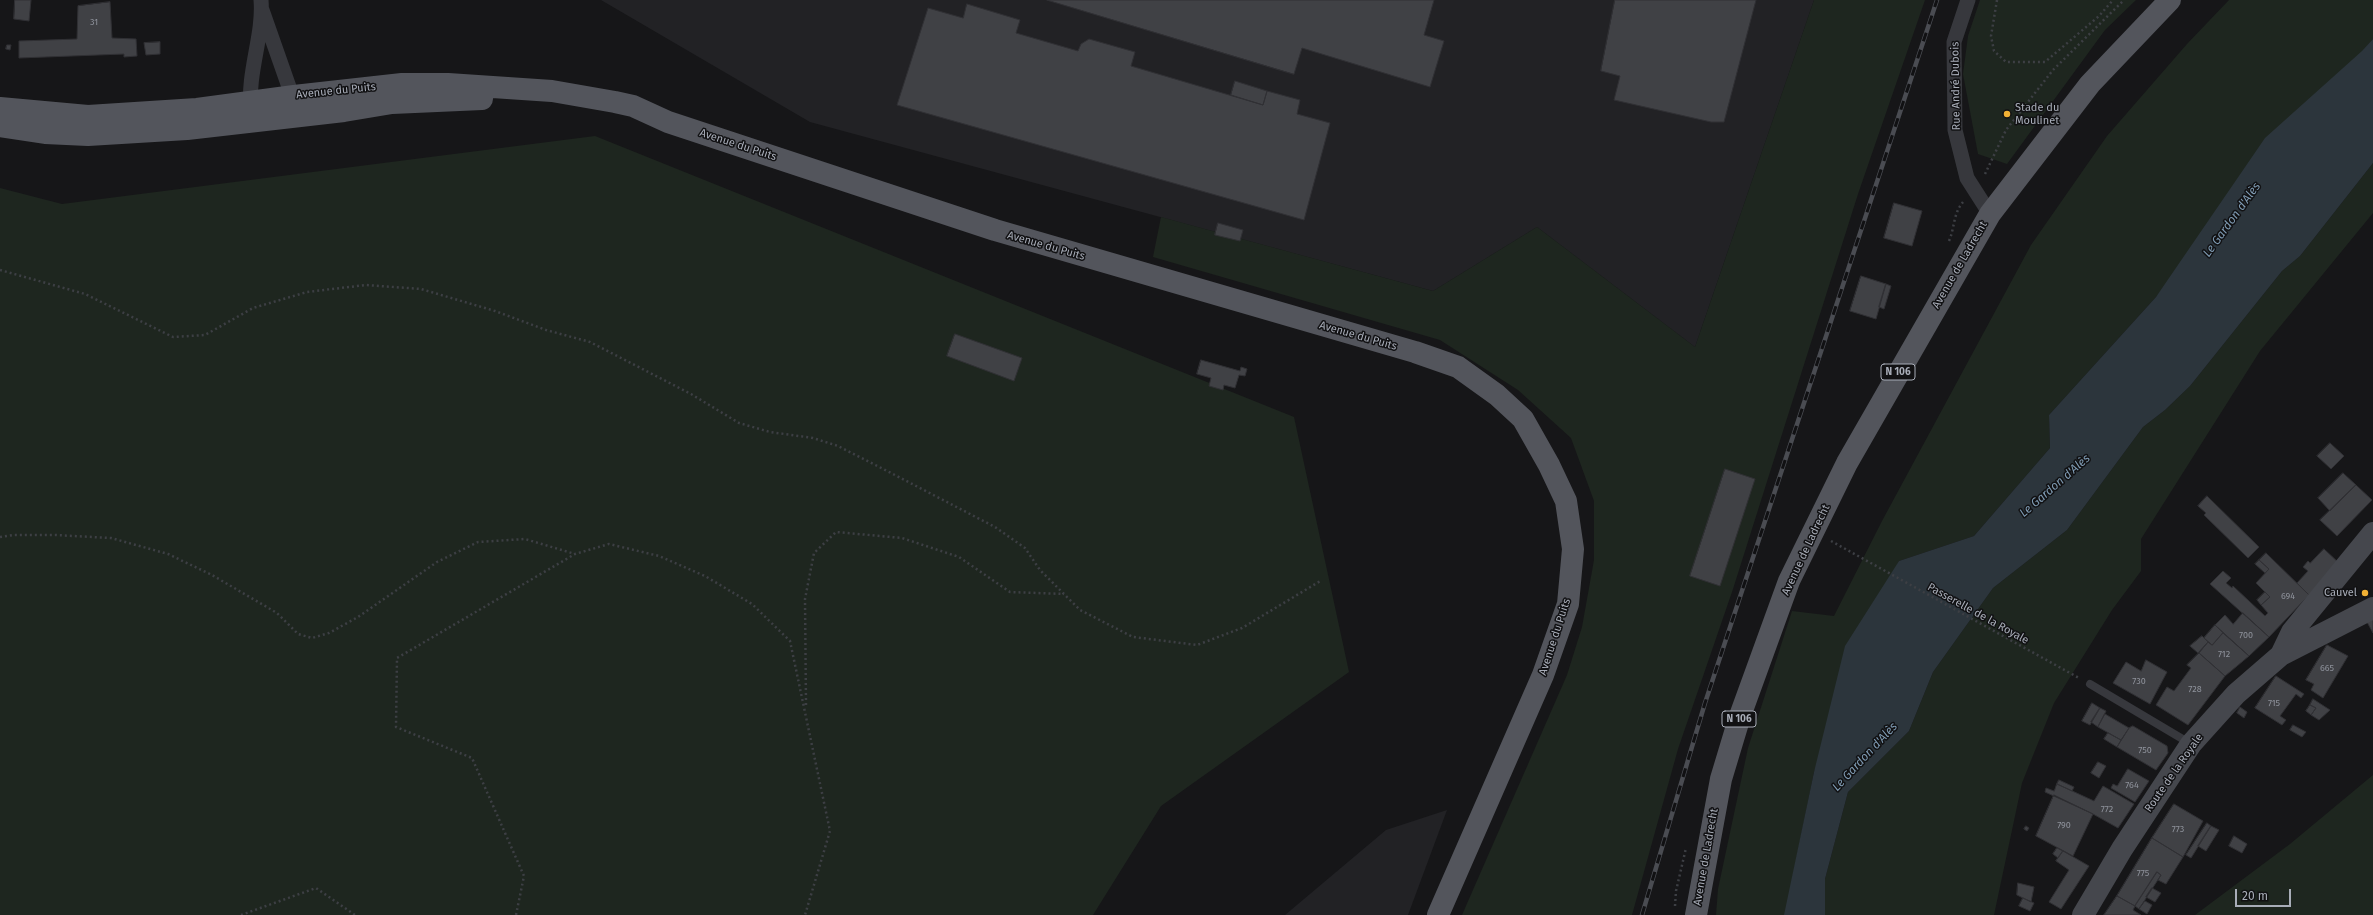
<!DOCTYPE html>
<html>
<head>
<meta charset="utf-8">
<style>
	body { margin:0 }
	#map { position:relative; width:2373px; height:915px; overflow:hidden; background:#161618; font-family:"Fira Sans",sans-serif }
	canvas { display:block }
	.scale { position:absolute; left:2235px; top:889px; width:56px; height:18px; box-sizing:border-box; border:2px solid #a8adb8; border-top:0; padding-left:5px; font-size:12px; line-height:14px; white-space:nowrap; color:#a8adb8; -webkit-text-stroke:3px #111113; paint-order:stroke }
</style>
</head>
<body>
<div id="map">
<canvas width="2373" height="915"></canvas>
<div class="scale">20 m</div>
</div>
<script>
const g = document.querySelector('canvas').getContext('2d');
g.lineJoin = 'round';
function fill(path, color) { g.fillStyle = color; g.fill(path, 'evenodd'); }
function strokePath(path, color, width, dash) { g.strokeStyle = color; g.lineWidth = width; g.lineCap = dash ? 'butt' : 'round'; g.setLineDash(dash || []); g.stroke(path); }
function drawText(font, color, halo, rows, align = 'center') {
  g.font = font + ' "Fira Sans",sans-serif'; g.lineWidth = 3; g.setLineDash([]); g.textBaseline = 'middle'; g.strokeStyle = halo; g.fillStyle = color; for (const [text, x, y, turn = 0] of rows) {
    g.save(); g.translate(x, y); g.rotate((+turn || 0) * Math.PI / 180); g.textAlign = isNaN(turn) ? turn : align; if (halo) g.strokeText(text, 0, 0); g.fillText(text, 0, 0); g.restore();
  }
}
const built = new Path2D(`
	M601,0h1213l-119,347 -158,-120 -104,64 -623,-169z
	M1447,810l-39,105h-123l101,-85z`);
const green = new Path2D(`
	M1814,0h111l-67,194 -125,395 -55,160 -46,166h-170l105,-240 15,-48 12,-67v-59l-23,-63 -53,-48 -78,-50 -287,-83 8,-40 272,74 104,-64 158,120z
	M1980,0h156l-31,30 -98,134 -29,-10 -15,-80 5,-38z
	M2229,0h144v39l-217,258 -107,118 1,33 -76,88 -75,25 -85,211 -29,143h-69l2,-26 30,-141 44,-137 42,5 48,-95 149,-276 76,-109 80,-92z
	M595,136l699,281 55,255 -188,134 -68,109h-1093v-727l62,16z
	M2373,163v50l-113,138 -119,188v32l-29,39 -58,93 -32,80 -28,132h-169v-36l23,-87 61,-61 24,-59 60,-84 74,-58 76,-103 22,-17 25,-24 92,-115 18,-15z
	M2373,775v140h-178l95,-71z`);
const water = new Path2D(`
	M2373,39v124l-73,93 -18,15 -92,115 -25,24 -22,17 -76,103 -74,58 -60,84 -24,59 -61,61 -23,87v36h-41l30,-143 31,-126 54,-85 75,-25 76,-88 -1,-33 107,-118 109,-159 97,-87z`);
const building = new Path2D(`
	M15,0h16l-2,21 -15,-2z
	M1047,0h387l-10,35 20,6 -14,46 -128,-39 -8,26z
	M1615,0h141l-32,122h-13l-97,-22 6,-24 -19,-5z
	M110,2l2,36 24,1 1,17 -13,1v-3l-105,4v-17l58,-2 1,-33z
	M967,4l53,16 -4,13 62,18 3,-7 8,-5 46,13 -4,14 132,39 4,-14 33,9 -3,14 33,9 -26,97 -407,-115 31,-97 35,10z
	M160,42v12l-14,1 -2,-12z
	M7,45h4l-1,5 -4,-1z
	M1235,81l32,10 -4,14 -32,-10z
	M1894,203l28,8 -10,35 -28,-8z
	M1218,223l25,7 -3,11 -25,-6z
	M1861,276l25,8 -10,35 -26,-8z
	M1886,284l5,2 -7,23 -5,-2z
	M955,334l67,24 -8,23 -67,-25z
	M1201,360l39,11 1,-4 6,2 -2,7 -6,-1 -4,13 -11,-3 -1,5 -14,-4 2,-8 -14,-4z
	M2330,443l14,13 -13,13 -14,-13z
	M1725,469l30,10 -35,107 -30,-10z
	M2343,473l13,12 -26,26 -12,-13z
	M2356,485l16,15 -35,36 -17,-16z
	M2207,496l52,51 -11,11 -44,-43 2,-2 -8,-7z
	M2324,549l15,14 -30,32 -12,-12 11,-12 -5,-4 5,-6 2,2z
	M2266,553l43,42 -40,42 -59,-53 13,-13 8,7 -5,5 6,5 1,-2 32,30 3,-3 -7,-8 9,-8 -14,-14 13,-14 -10,-9z
	M2259,560l10,9 -4,4 -10,-9z
	M2265,592l5,5 -9,8 -4,-5z
	M2243,613l26,24 -20,19 -34,-31 10,-10 8,9z
	M2373,619v14l-6,-11z
	M2215,625l8,8 -11,12 -8,-7z
	M2223,633l26,23 -24,20 -26,-23 9,-11 4,3z
	M2202,636l6,6 -10,11 -8,-7z
	M2327,645l21,11 -25,42 -12,-8 3,-6 -8,-4z
	M2199,653l26,23 -37,49 -32,-20 11,-18 7,4 17,-23 -4,-3z
	M2146,660l21,12 -17,32 -37,-21 13,-21 15,9z
	M2276,676l28,18 -3,4 -5,-4 -16,22 6,4 -4,5 -27,-17z
	M2313,699l17,11 -11,10 -8,-5 5,-7 -6,-3z
	M2092,703l8,5 -10,17 -8,-4z
	M2310,705l6,3 -5,7 -5,-4z
	M2240,707l7,5 -3,6 -7,-5z
	M2100,708l6,3 -8,16 -7,-5z
	M2105,714l24,14 -8,12 -23,-13z
	M2293,725l13,7 -4,5 -12,-7z
	M2133,726l34,20 1,7 -12,17 -39,-23 12,-19z
	M2108,733l13,7 -4,7 -13,-8z
	M2098,762l8,4 -7,12 -8,-5z
	M2128,769l21,12 -14,21 -24,-14 2,-4 4,2z
	M2059,780l15,7 -2,4 -15,-7z
	M2057,784l37,17 9,-15 31,18 -16,24 -25,-14 -48,-22 1,-4 8,3z
	M2054,795l39,19 -20,42 -37,-20z
	M2174,804l29,17 -20,36 -31,-19z
	M2207,823l4,3 -20,32 -5,-3z
	M2026,826l3,2 -2,3 -3,-2z
	M2211,826l8,4 -13,21 -8,-5z
	M2234,836l13,8 -5,9 -13,-7z
	M2152,838l31,19 -17,27 -8,-4 3,-5 -4,-3 -22,34 -18,-10z
	M2057,848l6,3 -5,7 -5,-4z
	M2063,851l26,15 -28,43 -12,-7 20,-32 -13,-9z
	M2157,872l4,3 -22,34 -4,-3z
	M2018,883l16,4 -3,15 -14,-7z
	M2152,888l9,5 -6,9 -9,-5z
	M2117,896l18,10 -2,4 8,5h-37z
	M2023,898l11,5 -4,8 -11,-5z
	M2145,901l7,4 -5,9 -8,-5z`);
const path = new Path2D(`
	M1997,0l-6,36 3,15 12,11h39l54,-46 14,-16
	M1985,174l21,-44 47,-60 71,-70
	M1949,241c6,-14 4,-27 14,-39
	M0,270l85,24 88,43 32,-2 48,-27 54,-16 59,-7 55,4 74,22 51,19 44,12 101,52 48,29 31,9 43,6 25,8 55,28 102,53 30,21 15,22 40,40 53,27 64,8 45,-17 80,-48
	M0,537l13,-2h42l56,3 57,16 44,21 65,38 21,21 14,4 17,-5 29,-16 79,-55 41,-20 47,-3 50,15
	M1831,541l248,137
	M806,705l-1,-106 9,-46 22,-21 66,6 57,19 51,35 54,2
	M1675,906l1,-15 10,-43
	M241,915l75,-27 39,27
	M516,915l8,-39 -52,-118 -76,-31 1,-69 178,-104 34,-10 50,12 46,20 47,28 38,37 40,190 -25,84`);
const lane = new Path2D(`
	M2090,684l101,60`);
const street = new Path2D(`
	M1968,0l-14,42 1,88 12,48 23,36
	M262,10l33,94
	M251,110c-4,-38 13,-75 10,-110`);
const secondary = new Path2D(`
	M2281,655l11,-23 81,-99
	M2083,915l39,-66 69,-105 45,-50 45,-39 92,-47`);
const primary = new Path2D(`
	M0,108l88,8 109,-7 97,-13 108,-12h46l104,7 63,11 18,4 35,16 327,108 420,122 43,15 39,28 26,24 26,46 17,36 7,48 -5,55 -25,71 -105,240
	M0,126l45,7 43,2 99,-6 157,-18 48,-8 90,-4
	M1696,915l25,-136 19,-63 49,-135 58,-118 143,-249 100,-130 80,-84`);
const rail = new Path2D(`
	M1642,915l63,-212 232,-703`);
const markers = [
	[2007,114,4,"#f2b134"],
	[2365,593,4,"#f2b134"]
];
const numberNames = [
	["31",94,22],
	["694",2288,596],
	["700",2246,635],
	["712",2224,654],
	["665",2327,668],
	["730",2139,681],
	["728",2195,689],
	["715",2274,703],
	["750",2145,750],
	["764",2132,785],
	["772",2107,809],
	["790",2064,825],
	["773",2178,829],
	["775",2143,873]
];
const shields = [
	[1898,372,34],
	[1739,719,34]
];
const shieldNames = [
	["N 106",1898,372],
	["N 106",1739,719]
];
const streetNames = [
	["Rue André Dubois",1956,86,-91],
	["Avenue du Puits",336,91,-6],
	["Avenue du Puits",738,145,18],
	["Avenue du Puits",1046,246,16],
	["Avenue de Ladrecht",1960,265,-60],
	["Avenue du Puits",1358,336,16],
	["Avenue de Ladrecht",1806,550,-65],
	["Passerelle de la Royale",1978,614,29],
	["Avenue du Puits",1555,637,-72],
	["Route de la Royale",2174,773,-55],
	["Avenue de Ladrecht",1706,857,-80]
];
const poiNames = [
	["Stade du",2015,108],
	["Moulinet",2015,121],
	["Cauvel",2357,593,"right"]
];
const waterNames = [
	["Le Gardon d'Alès",2232,220,-54],
	["Le Gardon d'Alès",2055,486,-41],
	["Le Gardon d'Alès",1865,757,-47]
];
fill(built, '#222225');
fill(green, '#1e261f');
fill(water, '#2c353c');
fill(building, '#404145');
strokePath(building, '#303034', 1);
strokePath(path, '#3d3f44', 2.5, [2, 3]);
strokePath(lane, '#37383d', 8);
strokePath(street, '#37383d', 15);
strokePath(secondary, '#45474d', 22);
strokePath(primary, '#53555c', 22);
strokePath(rail, '#4a4c52', 4.5);
strokePath(rail, '#111113', 3, [9]);
for (const [x, y, r, color] of markers) { const dot = new Path2D(); dot.arc(x, y, r, 0, 2 * Math.PI); g.fillStyle = color; g.fill(dot); strokePath(dot, '#111113', 1.5); }
drawText('9px', '#8e929b', null, numberNames);
for (const [x, y, w] of shields) { const box = new Path2D(); box.roundRect(x - w / 2, y - 8, w, 16, 3); g.fillStyle = '#111113'; g.fill(box); strokePath(box, '#a8adb8', 1); }
drawText('bold 10px', '#a8adb8', null, shieldNames);
drawText('11px', '#a8adb8', '#111113', streetNames);
drawText('11px', '#a8adb8', '#111113', poiNames, 'left');
drawText('italic 12px', '#7f9bb3', '#111113', waterNames);
</script>
</body>
</html>
